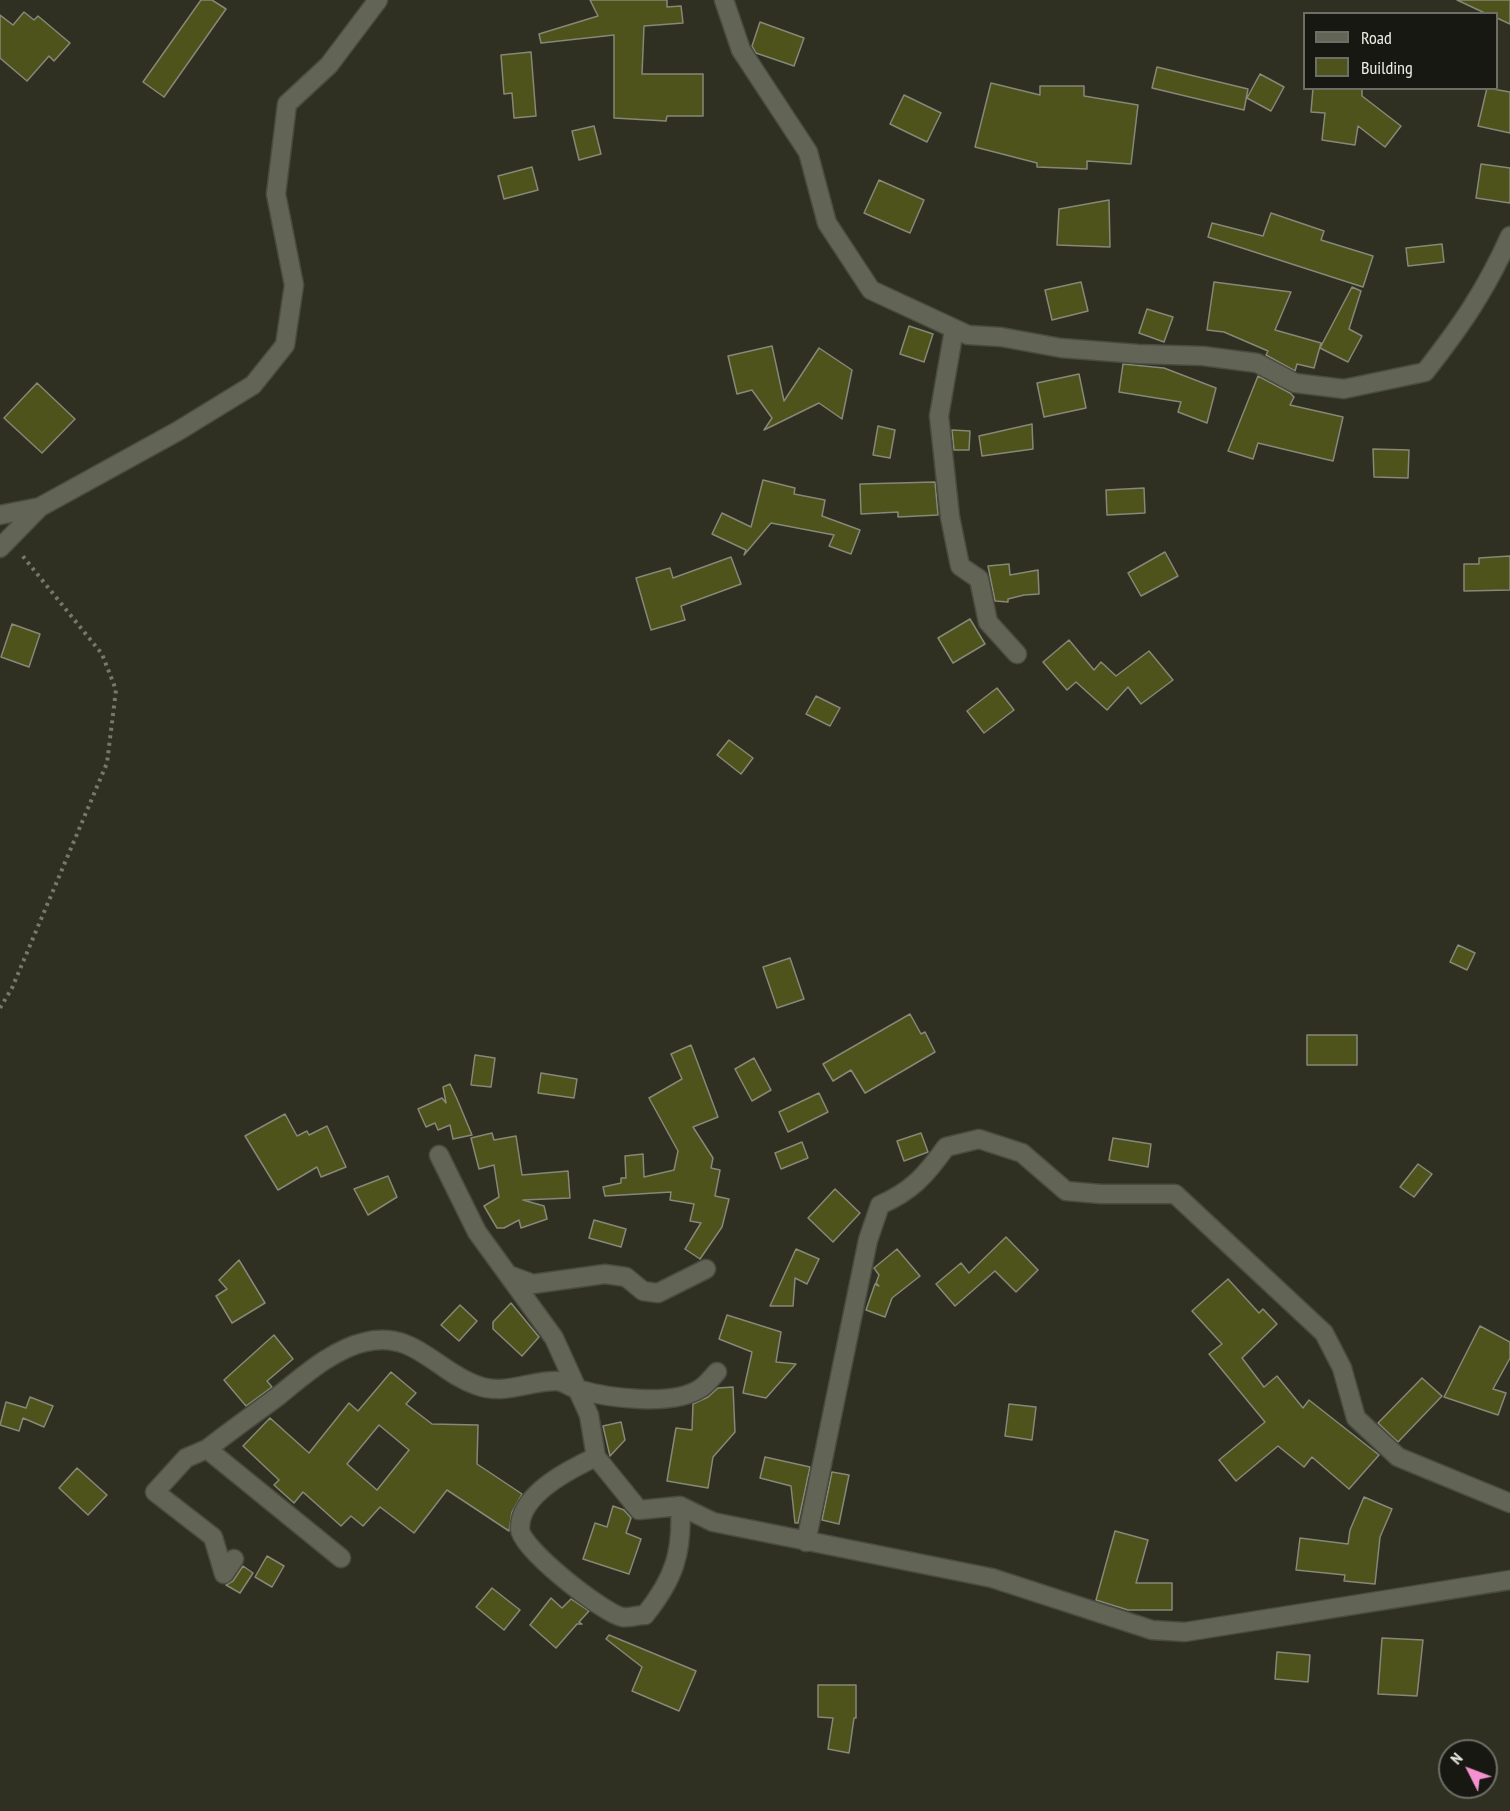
<!DOCTYPE html>
<html>
<head>
<meta charset="utf-8">
<style>
	body { margin:0 }
	#map { position:relative; width:1510px; height:1811px; overflow:hidden; background:#2f3022; font-family:"PT Sans Narrow",sans-serif }
	canvas { display:block }
	.legend { position:absolute; left:1303px; top:12px; width:195px; height:78px; box-sizing:border-box; background:#171811; border:2px solid #6d6e66; margin:0; padding:8px 10px; list-style:none; font-size:18px; color:#edefe6 }
	.legend li { display:flex; align-items:center; gap:12px; height:30px }
	.legend b { width:30px; border:2px solid #6d6e66 }
	.north { position:absolute; left:1438px; top:1739px; width:60px; height:60px; box-sizing:border-box; background:#171811; border:2px solid #6d6e66; border-radius:50%; rotate:312deg; font-size:16px; font-weight:700; line-height:24px; text-align:center; color:#edefe6 }
	.north::after { content:''; display:block; margin:auto; width:21px; height:27px; background:#f591d2; clip-path:polygon(50% 0,100% 100%,50% 72%,0 100%) }
</style>
</head>
<body>
<div id="map">
<canvas width="1510" height="1811"></canvas>
<ul class="legend">
<li><b style="height:8px;background:#626455"></b>Road</li>
<li><b style="height:16px;background:#4e521b"></b>Building</li>
</ul>
<div class="north">N</div>
</div>
<script>
const g = document.querySelector('canvas').getContext('2d');
g.lineJoin = 'round';
function fill(path, color) { g.fillStyle = color; g.fill(path, 'evenodd'); }
function strokePath(path, color, width, dash) { g.strokeStyle = color; g.lineWidth = width; g.lineCap = dash ? 'butt' : 'round'; g.setLineDash(dash || []); g.stroke(path); }
const building = new Path2D(`
	M201,0h11l14,9 -62,88 -21,-15z
	M590,0h77v7l14,-1 2,17 -39,3 -2,48h61v42h-36l-1,5 -52,-3v-83l-73,8 -2,-9 59,-18z
	M1457,0h53v24l-13,-6v-4h-10z
	M24,12l10,8 4,-4 32,27 -16,18 -5,-5 -22,25 -27,-23v-43l13,10z
	M760,22l44,16 -10,28 -38,-13 -4,-7z
	M531,52l5,64 -22,2 -2,-25 -8,1 -3,-39z
	M1157,67l91,22 -4,21 -92,-22z
	M1260,74l24,13 -13,24 -24,-13z
	M991,83l49,12v-9h44v10l54,9 -7,59 -44,-3v8l-50,-2v-4l-62,-16z
	M1313,88h49v8l39,30 -16,21 -27,-21 -3,19 -33,-5 3,-27 -14,-1z
	M1487,88l23,4v41l-32,-7z
	M904,95l37,18 -14,29 -37,-18z
	M594,126l7,28 -22,6 -7,-29z
	M1481,164l29,4v35l-34,-5z
	M532,167l6,23 -34,9 -6,-23z
	M879,180l45,20 -14,33 -46,-20z
	M1109,200l1,47 -53,-2 2,-36z
	M1271,213l53,18 -3,9 52,16 -10,31 -155,-50 4,-14 51,13z
	M1442,244l2,18 -36,4 -2,-18z
	M1081,282l7,29 -36,9 -7,-30z
	M1214,282l77,10 -16,38 46,13 -7,25 -17,-4 -2,7 -29,-16 2,-4 -44,-19 -17,-2z
	M1352,287l9,4 -12,38 13,7 -14,26 -28,-14z
	M1147,309l26,8 -9,25 -25,-9z
	M909,326l24,8 -9,28 -24,-8z
	M772,346l12,55 35,-53 33,22 -10,49 -23,-16 -55,27 8,-12 -20,-28 -15,4 -9,-38z
	M1123,364l41,4 52,20 -9,35 -29,-11 3,-10 -62,-10z
	M1079,374l7,34 -42,9 -7,-34z
	M1258,376l32,17 4,4 -4,8 53,12 -10,44 -75,-18 -5,16 -25,-8z
	M37,383l38,36 -33,34 -38,-35z
	M1032,424l1,25 -51,7 -3,-20z
	M878,426l17,4 -5,28 -17,-3z
	M952,430l18,1 -1,19h-15z
	M1373,449l36,1 -1,28 -34,-1z
	M763,480l32,8 -1,6 31,6 -3,16 38,14 -9,24 -22,-8 5,-11 -63,-12 -27,32 2,-5 -34,-16 10,-21 29,14z
	M935,482l3,33 -40,2v-5l-37,2 -1,-30z
	M1144,488l1,25 -38,2 -1,-25z
	M1165,552l13,24 -37,20 -13,-23z
	M1510,556v34l-46,1v-27h15v-6z
	M731,557l10,27 -60,22 4,14 -34,10 -15,-52 34,-10 3,10z
	M1009,564l1,11 28,-5 1,24 -15,1 -16,4v3l-13,-1 -7,-35z
	M970,619l15,25 -32,19 -15,-25z
	M12,624l28,10 -11,33 -28,-10z
	M1069,640l25,30 7,-8 15,14 33,-25 24,29 -32,24 -13,-17 -21,23 -31,-28 -9,8 -24,-28z
	M997,688l17,22 -30,23 -17,-22z
	M816,696l24,12 -10,18 -24,-12z
	M729,740l24,18 -12,16 -24,-19z
	M1458,945l17,8 -8,17 -17,-8z
	M790,958l14,41 -27,9 -14,-41z
	M910,1014l11,20 4,-2 10,20 -70,41 -14,-23 -18,11 -10,-17z
	M1307,1035h50v30h-50z
	M691,1045l27,72 -25,10 20,31 -2,10 9,2 -5,26 14,3 -7,28 -22,32 -15,-10 16,-26 -11,-2 4,-17 -24,-4 1,-8 -66,4 -2,-9 18,-4v-5h5l-1,-22 18,-2 1,23 30,-7 4,-19 -29,-53 33,-19 -11,-25z
	M475,1055l20,3 -4,29 -20,-2z
	M754,1058l17,32 -19,11 -17,-32z
	M541,1073l36,6 -3,19 -36,-5z
	M450,1084l7,15 15,36 -19,4 -3,-14 -12,5 -3,-7 -9,4 -8,-18 24,-11 4,5 -3,-16z
	M819,1093l9,19 -40,20 -9,-20z
	M285,1114l12,22 10,-5 2,4 18,-9 19,41 -25,10 -4,-10 -39,23 -33,-54z
	M492,1133l2,7 22,-4 6,39 46,-4 2,27 -47,2 21,6 3,13 -26,9 -2,-8 -15,8h-7l-13,-22 15,-9 -5,-32 -15,4 -8,-31z
	M921,1133l7,19 -24,9 -7,-20z
	M1113,1138l38,6 -3,23 -39,-7z
	M802,1142l6,16 -27,11 -6,-16z
	M1418,1164l14,10 -18,23 -14,-10z
	M388,1176l9,21 -29,18 -14,-26z
	M835,1189l25,24 -27,29 -25,-24z
	M594,1220l32,9 -5,18 -32,-9z
	M1006,1237l32,33 -22,22 -21,-21 -40,35 -19,-22 25,-21 8,10z
	M796,1249l23,10 -12,25 -12,-6 -2,28h-23z
	M897,1249l23,27 -28,22 -7,19 -19,-7 9,-26 4,2 -3,-3 3,-8 -5,-7z
	M239,1260l26,43 -33,20 -16,-27 11,-7 -8,-9z
	M1228,1279l31,34 4,-4 14,15 -35,34 22,29 13,-11 26,32 6,-8 70,55 -30,34 -37,-32 -8,10 -26,-21 -42,35 -17,-21 46,-38 -56,-68 13,-10 -30,-33z
	M511,1303l28,34 -17,19 -29,-27v-7z
	M460,1305l17,16 -18,20 -18,-16z
	M727,1315l54,17 -5,30 20,2 -30,34 -23,-5 9,-41 -33,-13z
	M1480,1326l30,16v16l-17,31 13,4 -8,22 -54,-18z
	M274,1335l19,24 -26,22 5,6 -26,19 -22,-26z
	M391,1372l25,21 -10,11 26,20 46,1 -1,39 45,30 -10,18 -3,19 -62,-41 -33,43 -34,-26 -17,19 -12,-10 -10,10 -38,-34 -9,11 -20,-18 5,-5 -36,-34 27,-28 39,35 40,-50 9,8zM379,1425l30,25 -32,40 -30,-26z
	M1422,1378l20,18 -44,46 -20,-19z
	M733,1387l2,45 -22,25 -5,31 -41,-7 9,-53 16,2 1,-26 15,-7 10,-9z
	M30,1397l23,9 -9,21 -21,-9 -4,13 -19,-6 6,-23 20,6z
	M1009,1404l27,3 -4,33 -27,-4z
	M621,1422l4,18 -15,16 -7,-30z
	M765,1457l45,10 -12,56h-3l-4,-37 -31,-8z
	M77,1468l30,27 -19,20 -29,-27z
	M832,1472l17,3 -10,49 -17,-4z
	M1364,1497l28,12 -12,28 -5,47 -31,-3 1,-6 -49,-5 4,-32 48,6 2,-14z
	M613,1506l11,4 7,8 -5,15 15,6 -12,35 -46,-15 12,-36 12,4z
	M1115,1531l33,9 -12,43h36v27h-44l-32,-10z
	M267,1556l17,10 -12,21 -17,-10z
	M243,1566l10,7 -13,20 -14,-8 7,-4z
	M492,1588l28,22 -16,20 -28,-23z
	M551,1598l11,10 9,-9 18,12 -10,11 3,2h-5l-21,24 -26,-23z
	M609,1635l87,36 -17,40 -47,-20 10,-24 -36,-28z
	M1382,1638l41,2 -6,56 -39,-2z
	M1277,1652l33,3 -2,27 -33,-3z
	M818,1685h38v33h-2l-5,35 -21,-4 5,-31 -15,-1z`);
const path = new Path2D(`
	M0,1008l12,-20 95,-225 9,-73 -14,-36 -81,-100`);
const minor = new Path2D(`
	M724,0l17,50 67,102 19,71 44,67 97,45 33,2 60,11 77,6 65,2 54,7 38,20 49,6 81,-17c36,-46 61,-82 85,-136
	M954,330l-15,86 11,101 10,49 19,13 9,43 29,32
	M0,515l40,-8 138,-76 75,-46 32,-40 9,-60 -18,-91 11,-90 42,-39 49,-65
	M0,548l40,-41
	M439,1155l38,77 77,106 35,77 7,42 43,53 41,-4 33,16 279,56 160,52 33,2 325,-52
	M509,1275l24,9 72,-10 21,3 17,14 15,2 48,-24
	M207,1449l-21,9 -31,34 58,45 11,37 10,-15
	M596,1457c-26,12 -77,37 -76,72 0,19 83,84 102,88 7,1 16,-2 23,-2 29,-36 38,-63 35,-109
	M806,1542l62,-302 12,-35c32,-14 46,-30 66,-58l33,-8 43,14 44,38 35,3h74l149,139 18,35 14,50 42,39 112,46
	M341,1558l-134,-109c23,-18 47,-35 70,-52 25,-20 56,-48 88,-55 49,-12 71,29 111,43 28,11 51,-4 80,-4 7,0 14,6 21,8 30,9 97,18 124,-1 6,-4 11,-11 16,-16`);
fill(building, '#4e521b');
strokePath(building, '#868878', 1.5);
strokePath(minor, '#4a4c40', 21);
strokePath(path, '#77786c', 4, [3, 4.5]);
strokePath(minor, '#626455', 18);
</script>
</body>
</html>
